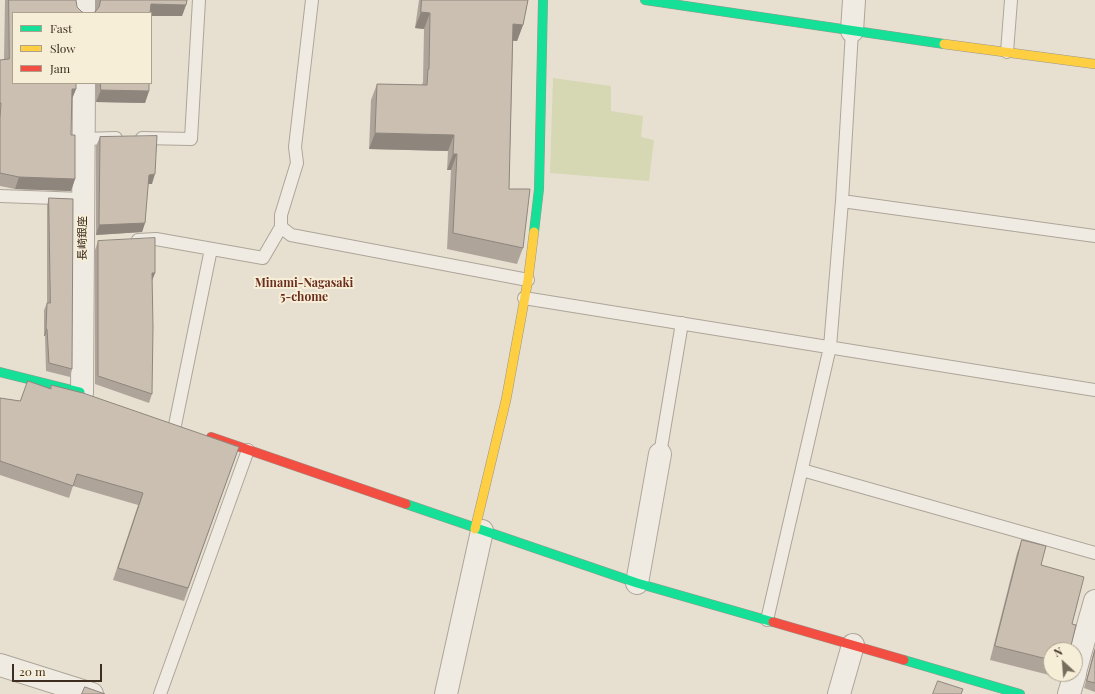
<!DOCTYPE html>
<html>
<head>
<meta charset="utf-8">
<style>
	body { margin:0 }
	#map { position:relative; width:1095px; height:694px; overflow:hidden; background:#e7e0d1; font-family:"Playfair Display",serif }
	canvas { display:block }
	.legend { position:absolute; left:12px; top:12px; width:140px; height:72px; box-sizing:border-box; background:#f7eed8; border:1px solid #ada18e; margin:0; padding:5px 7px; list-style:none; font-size:12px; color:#3d2e20 }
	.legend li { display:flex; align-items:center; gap:8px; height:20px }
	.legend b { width:20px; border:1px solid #ada18e }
	.north { position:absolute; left:1043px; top:642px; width:40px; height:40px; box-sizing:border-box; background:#f7eed8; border:1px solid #ada18e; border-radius:50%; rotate:334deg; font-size:11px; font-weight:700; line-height:16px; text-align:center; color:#3d2e20 }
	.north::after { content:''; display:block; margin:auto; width:14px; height:18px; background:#786c5e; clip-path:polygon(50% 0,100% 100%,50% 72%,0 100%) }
	.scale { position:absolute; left:12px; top:664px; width:90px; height:18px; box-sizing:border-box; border:2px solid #3d2e20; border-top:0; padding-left:5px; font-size:12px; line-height:14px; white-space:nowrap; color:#3d2e20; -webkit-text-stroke:3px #f7eed8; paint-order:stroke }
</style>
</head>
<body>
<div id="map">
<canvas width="1095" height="694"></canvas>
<ul class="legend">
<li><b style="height:5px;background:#16e098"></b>Fast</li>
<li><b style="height:5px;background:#ffcf43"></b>Slow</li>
<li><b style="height:5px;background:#f24e42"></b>Jam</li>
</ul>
<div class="north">N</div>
<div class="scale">20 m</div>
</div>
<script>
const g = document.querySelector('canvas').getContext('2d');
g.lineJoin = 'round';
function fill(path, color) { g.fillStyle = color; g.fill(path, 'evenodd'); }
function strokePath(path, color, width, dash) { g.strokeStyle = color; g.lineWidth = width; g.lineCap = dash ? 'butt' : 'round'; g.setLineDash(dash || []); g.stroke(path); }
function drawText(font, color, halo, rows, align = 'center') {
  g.font = font + ' "Playfair Display","Noto Sans JP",serif'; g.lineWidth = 4; g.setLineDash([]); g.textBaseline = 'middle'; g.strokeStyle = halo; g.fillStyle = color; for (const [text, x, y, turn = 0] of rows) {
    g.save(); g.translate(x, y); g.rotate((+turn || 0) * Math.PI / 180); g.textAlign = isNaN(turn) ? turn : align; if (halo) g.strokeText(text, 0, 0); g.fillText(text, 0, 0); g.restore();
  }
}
const green = new Path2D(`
	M553,78l58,8v25l32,5 -2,21 13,3 -5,41 -99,-8z`);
const lane = new Path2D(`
	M312,0l-17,147 2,16 -16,52v12l10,8 237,45
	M1007,52l4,-52
	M142,138l49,1 8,-139
	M83,139l33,-1
	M0,196l83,3
	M842,201l253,35
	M138,240l18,-1 107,19 18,-31
	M524,298l571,92
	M175,425l36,-176
	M660,454l22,-131
	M802,470l293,83
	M767,620l63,-273 12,-146 10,-170
	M160,694l88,-244`);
const street = new Path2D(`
	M84,13v-13
	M852,31l2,-31
	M82,393l2,-310
	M637,583l23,-129
	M0,665l92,29
	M1075,672l20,-71
	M446,694l36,-163
	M839,694l14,-49
	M1069,694l6,-20`);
const fast = new Path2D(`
	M645,0l299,44
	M534,232l5,-43 4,-189
	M0,372l80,20
	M406,504l231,79 136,39
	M904,660l116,34`);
const slow = new Path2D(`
	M944,44l151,20
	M475,529l31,-129 22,-120 6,-48`);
const jam = new Path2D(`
	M211,437l195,67
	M773,622l131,38`);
const wall = new Path2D(`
	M5,0h71l-63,13 63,76 -4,10 -1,36 4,44 -4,12 -56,-2 -15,-3v-126h4z
	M96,0h91l-1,5 -4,11h-31v-3l-56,-1 1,-2z
	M419,0h109l-5,25 -6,16h-4l-4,148 14,59 -6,16 -70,-15 4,-79h-4l1,-19 -79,-2 2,-49 6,-16 45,1 1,-3 1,-53 -9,-1z
	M96,83h53v8l-4,12 -49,-1z
	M100,137l52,47h-4l-3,39 -3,9 -46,3v-89z
	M49,198l23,171 -2,8 -24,-6 -1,-35h-1v-26l3,-7v-98z
	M98,241l57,32 -3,6v115l-3,9 -54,-19v-134z
	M51,385l188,62 -55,154 -71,-21 25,-75 -65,-19 -4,12 -69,-23v-77l20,3 30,-13z
	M1022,540l19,25 10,85v24h11l-1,4 -71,-18 27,-107z
	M1095,647v45l-11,-4z`);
const shadedWall = new Path2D(`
	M151,4l35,1 -4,11h-31v-3h-3z
	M421,12l9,1 -6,16 -9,-1z
	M513,24l10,1 -6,16 -10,-1z
	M72,89h4l-5,12z
	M101,90l48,1 -4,12 -49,-1z
	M375,133l79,2 -6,16 -79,-2z
	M453,154h4l-6,16h-4z
	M155,174l-3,10h-6l3,-9z
	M19,177l56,2 -4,12 -56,-2z
	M145,223l-3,9 -46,3 3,-10z
	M152,273h3l-3,8z
	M46,329h1l-2,7h-1z`);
const building = new Path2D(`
	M9,0h67l1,7 5,5 4,1h-73v70h63v6h-4l-1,46h4v44l-56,-2 -19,-4v-55l1,-15h-1v-43l9,-1z
	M101,0h86l-1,5 -35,-1 -1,9h-59l4,-1 4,-5z
	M422,0h106l-5,25 -10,-1 -4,165h21l-7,59 -70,-15 4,-79h-4l1,-19 -79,-2 2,-49 50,1 1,-16h1l1,-56 -9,-1z
	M101,83h48v8l-48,-1z
	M157,136l-2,38 -6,1 -4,48 -46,2 1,-88z
	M49,198l24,1 -1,170 -23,-6 -2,-34h-1l1,-26h3z
	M155,238v35h-3l1,54 -1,67 -54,-18v-135z
	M28,381l23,8v-4l32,8 156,54 -51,141 -70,-20 25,-75 -66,-19 -4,12 -73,-25v-63l20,3z
	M1022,540l24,6 -5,19 43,12 -12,47 4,1 -6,25h-19v10l-56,-14z
	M1095,650v33l-8,-2z
	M938,681l25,8 -2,5h-28z
	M85,687l20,7h-23z`);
const streetNames = [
	["長崎銀座",83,238,-90]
];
const neighbourhoodNames = [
	["Minami-Nagasaki",304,283],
	["5-chome",304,297]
];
fill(green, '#d6d7b3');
strokePath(lane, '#ada599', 14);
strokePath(street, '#ada599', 24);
strokePath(fast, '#9c958a', 10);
strokePath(slow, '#9c958a', 10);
strokePath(jam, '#9c958a', 10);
strokePath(lane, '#efebe3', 12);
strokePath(street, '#efebe3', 22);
strokePath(fast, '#16e098', 9);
strokePath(slow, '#ffcf43', 9);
strokePath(jam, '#f24e42', 9);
fill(wall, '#afa499');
fill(shadedWall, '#8e867d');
fill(building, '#cbbfb2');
strokePath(building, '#8e867d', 1);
drawText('11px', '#3d2e20', '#f7eed8', streetNames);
drawText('bold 12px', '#6b2e1e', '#f7eed8', neighbourhoodNames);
</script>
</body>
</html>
